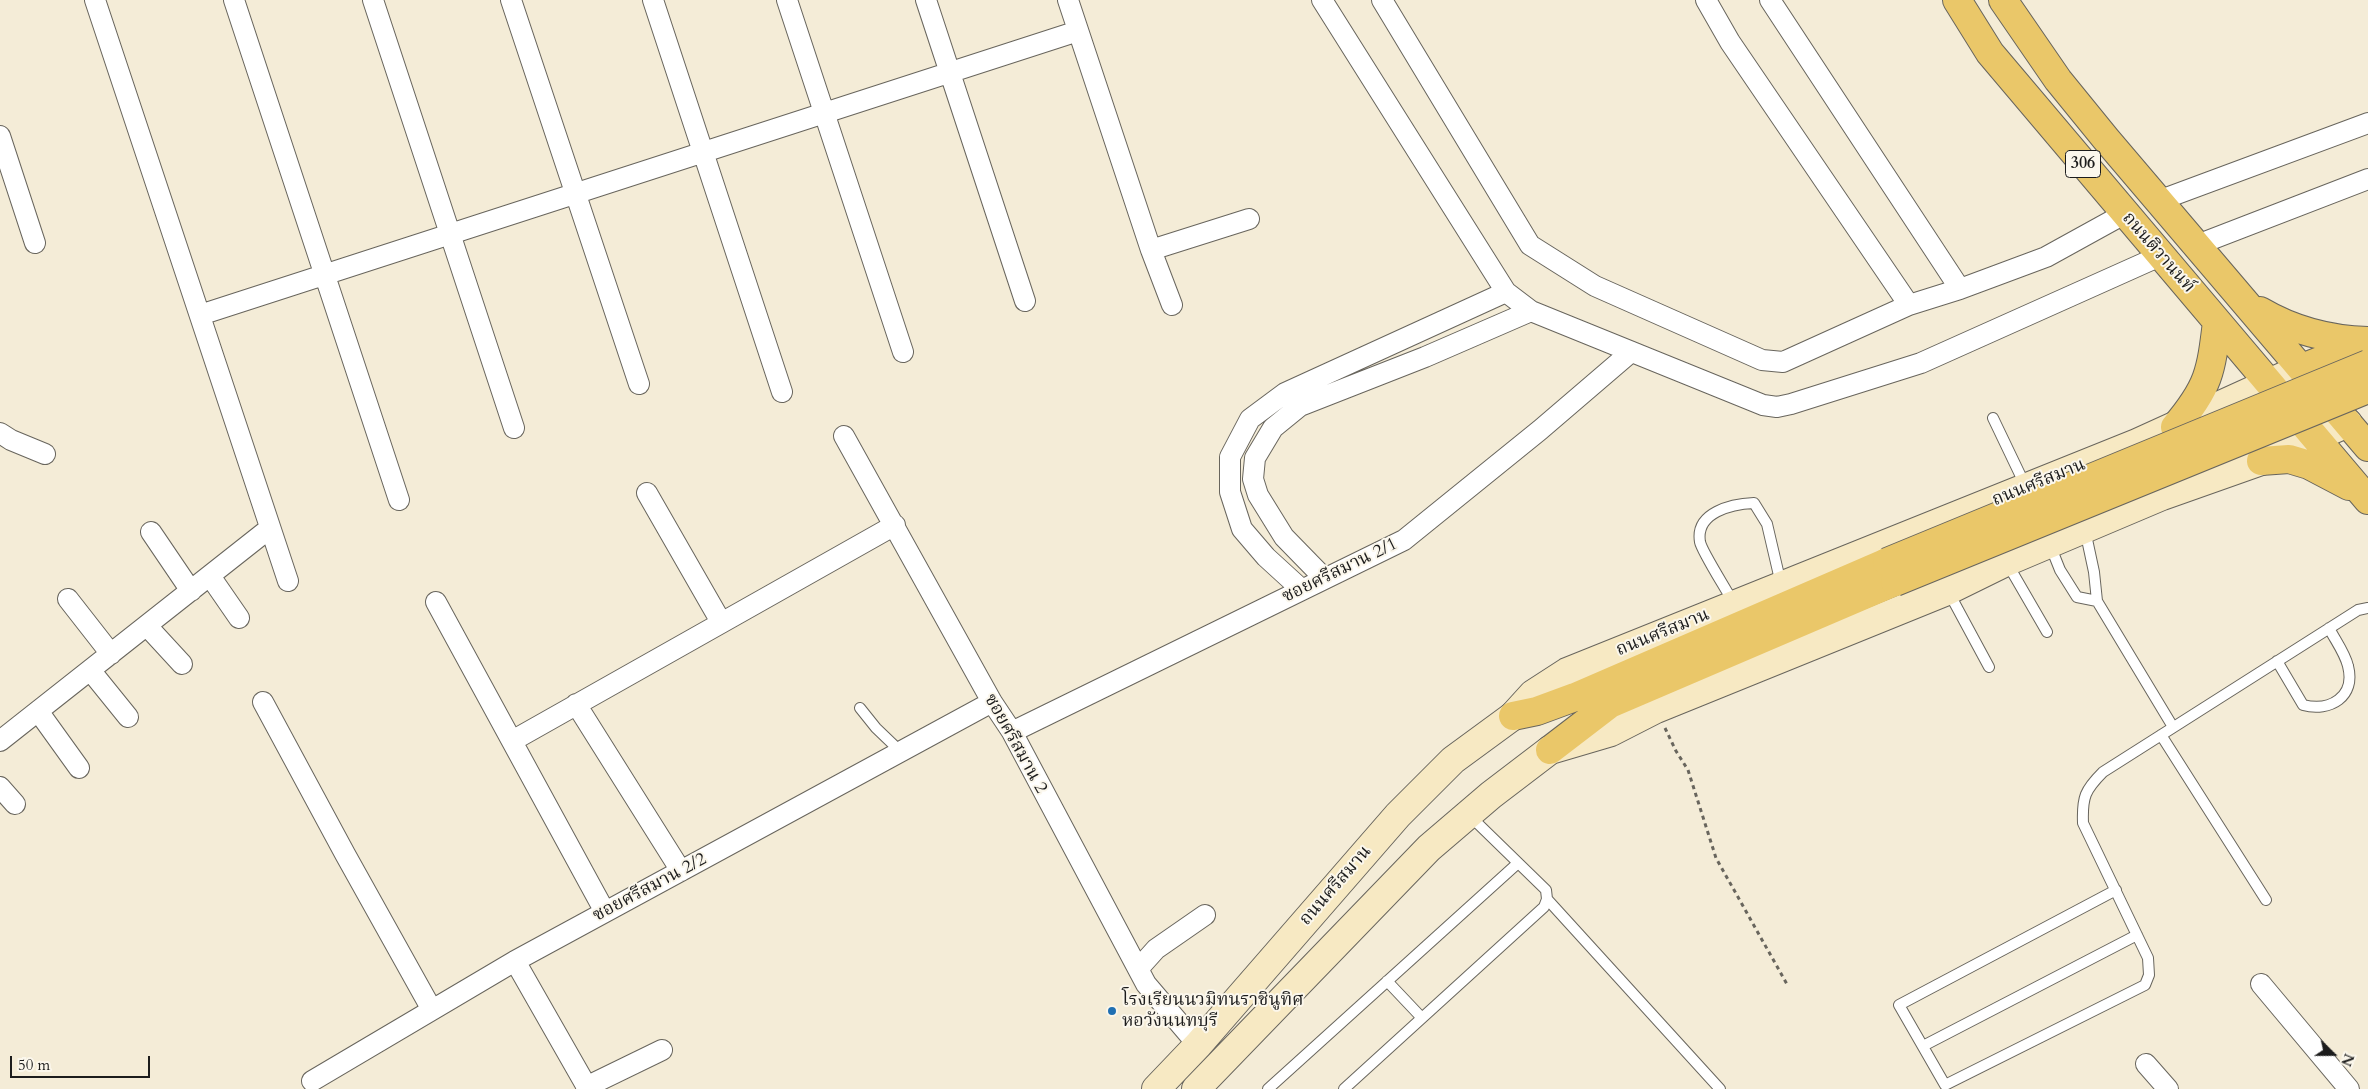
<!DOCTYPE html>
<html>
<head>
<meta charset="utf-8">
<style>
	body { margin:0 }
	#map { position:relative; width:2368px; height:1089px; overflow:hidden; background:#f4ecd7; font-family:Cardo,serif }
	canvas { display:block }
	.north { position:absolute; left:2308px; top:1029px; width:50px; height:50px; -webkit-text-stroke:4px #fbf7ec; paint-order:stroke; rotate:112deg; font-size:14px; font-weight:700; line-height:20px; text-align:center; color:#1c1c1c }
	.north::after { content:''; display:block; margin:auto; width:18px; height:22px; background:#1c1c1c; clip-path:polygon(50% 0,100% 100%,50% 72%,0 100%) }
	.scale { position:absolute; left:10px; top:1056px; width:140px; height:22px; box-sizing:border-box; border:2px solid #1c1c1c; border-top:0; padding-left:6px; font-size:15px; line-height:18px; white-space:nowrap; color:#1c1c1c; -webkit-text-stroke:4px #fbf7ec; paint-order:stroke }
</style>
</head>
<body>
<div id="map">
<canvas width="2368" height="1089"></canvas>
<div class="north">N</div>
<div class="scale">50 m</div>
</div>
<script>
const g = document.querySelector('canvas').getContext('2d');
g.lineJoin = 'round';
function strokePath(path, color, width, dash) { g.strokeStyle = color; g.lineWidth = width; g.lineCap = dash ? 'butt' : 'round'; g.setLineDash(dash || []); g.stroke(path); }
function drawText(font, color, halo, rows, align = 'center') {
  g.font = font + ' Cardo,"Noto Serif Thai",serif'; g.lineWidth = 4; g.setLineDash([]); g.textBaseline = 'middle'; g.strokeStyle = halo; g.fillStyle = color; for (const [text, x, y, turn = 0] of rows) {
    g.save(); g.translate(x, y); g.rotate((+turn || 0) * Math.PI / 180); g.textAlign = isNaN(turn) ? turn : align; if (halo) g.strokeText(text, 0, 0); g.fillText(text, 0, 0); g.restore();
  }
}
const path = new Path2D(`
	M1665,728l11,23 12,19 28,88 72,128`);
const service = new Path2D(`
	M1993,418l33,69
	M2050,545l10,25 17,27 20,4 -3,-29 -9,-42
	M2007,563l40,69
	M1948,591l41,76
	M2097,601l76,126
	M1734,604c-6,-12 -32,-52 -34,-62 -5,-30 32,-38 54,-39l13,21 14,60
	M2277,661l26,44c27,7 53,-8 45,-39 -3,-13 -13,-26 -19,-38
	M860,708l16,20 25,24
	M2161,735l105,165
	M2116,890l-217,115 46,80 200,-100 4,-10 -1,-17 -65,-135c-1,-26 2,-33 20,-51l255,-162 10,-2
	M1547,899l173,190
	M1387,981l35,37
	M1923,1046l214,-111
	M1268,1089l250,-226
	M1344,1089l200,-182 3,-8 -1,-9 -77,-75`);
const minor = new Path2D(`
	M95,0l193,581
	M234,0l165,500
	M373,0l141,428
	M511,0l128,384
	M653,0l129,392
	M787,0l116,352
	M926,0l99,301
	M1068,0l83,250 21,55
	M1322,0l184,292 25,19 232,94 14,2 14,-3 130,-41 239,-107
	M1382,0l148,245 65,41 167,74 21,2 126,-57 51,-16 86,-32 78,-43
	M1706,0l24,42 179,263
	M1770,0l190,289
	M0,136l35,107
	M2158,201l210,-78
	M2197,245l171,-66
	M1151,250l98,-31
	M200,315l878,-284
	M0,433l11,7 34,14
	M844,436l148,266 20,30 134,252 52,61
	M647,493l74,129
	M151,532l40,59
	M210,576l29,42
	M1324,578l-40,-41 -26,-42 -5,-16 2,-21 18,-30 27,-22 125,-49 106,-46
	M1301,589l-35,-32 -24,-28 -12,-37v-35l20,-38 35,-26 221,-101
	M68,599l43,55
	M436,602l169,310
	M147,626l35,38
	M90,670l38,47
	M263,702l82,152 87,156
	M576,704l105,167
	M38,711l41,57
	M1012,732l392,-192 136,-110 91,-78
	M0,741l270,-213
	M512,741l383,-216
	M0,787l15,17
	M515,961l73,128
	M1138,969l18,-20 49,-34
	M2261,984l88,105
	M2146,1064l22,25
	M312,1081l203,-120 477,-259
	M586,1087l76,-37`);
const secondary = new Path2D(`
	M1156,1089l42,-44 200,-230 55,-55 60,-44 20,-22 34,-22 570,-229 165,-75
	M1196,1089l233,-241 62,-53 59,-45 61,-18 45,-23 291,-118 59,-29 156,-66 99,-35 87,-38`);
const primary = new Path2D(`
	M1957,0l33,53 378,447
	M2003,0l55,80 48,59 262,308
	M2260,311c34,20 68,29 108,30
	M2302,368l61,-24
	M2175,427c34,-40 36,-55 42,-105
	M2261,461l28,-2 20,6 40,21
	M1513,716l24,-5 38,-14 312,-135
	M1550,750l60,-46 285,-122`);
const primaryBridge = new Path2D(`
	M1887,562l481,-198
	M1895,582l473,-193`);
const markers = [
	[1112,1011,5,"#1f6fb2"]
];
const shields = [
	[2083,164,35]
];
const shieldNames = [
	["306",2083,164]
];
const streetNames = [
	["ถนนติวานนท์",2158,253,49],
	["ถนนศรีสมาน",2039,483,-22],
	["ซอยศรีสมาน 2/1",1340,571,-26],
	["ถนนศรีสมาน",1663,633,-22],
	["ซอยศรีสมาน 2",1015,744,61],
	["ถนนศรีสมาน",1336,886,-49],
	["ซอยศรีสมาน 2/2",650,888,-28]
];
const poiNames = [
	["โรงเรียนนวมิทนราชินูทิศ",1122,1001],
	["หอวังนนทบุรี",1122,1022]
];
strokePath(service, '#68655d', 12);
strokePath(minor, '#68655d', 22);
strokePath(secondary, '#68655d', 30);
strokePath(primary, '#68655d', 30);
strokePath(path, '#68655d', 3, [4, 4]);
strokePath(service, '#fff', 10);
strokePath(minor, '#fff', 20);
strokePath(secondary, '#f7e9c3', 28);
strokePath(primary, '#eac769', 28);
strokePath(primaryBridge, '#68655d', 30, []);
strokePath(primaryBridge, '#eac769', 28);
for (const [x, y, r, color] of markers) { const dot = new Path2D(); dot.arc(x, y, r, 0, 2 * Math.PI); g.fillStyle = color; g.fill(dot); strokePath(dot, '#fbf7ec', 2); }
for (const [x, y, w] of shields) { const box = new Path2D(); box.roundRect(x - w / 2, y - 13.5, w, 27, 4); g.fillStyle = '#fbf7ec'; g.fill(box); strokePath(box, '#1c1c1c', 1); }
drawText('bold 16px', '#1c1c1c', null, shieldNames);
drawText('18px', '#1c1c1c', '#fbf7ec', streetNames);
drawText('18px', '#1c1c1c', '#fbf7ec', poiNames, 'left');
</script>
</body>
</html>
